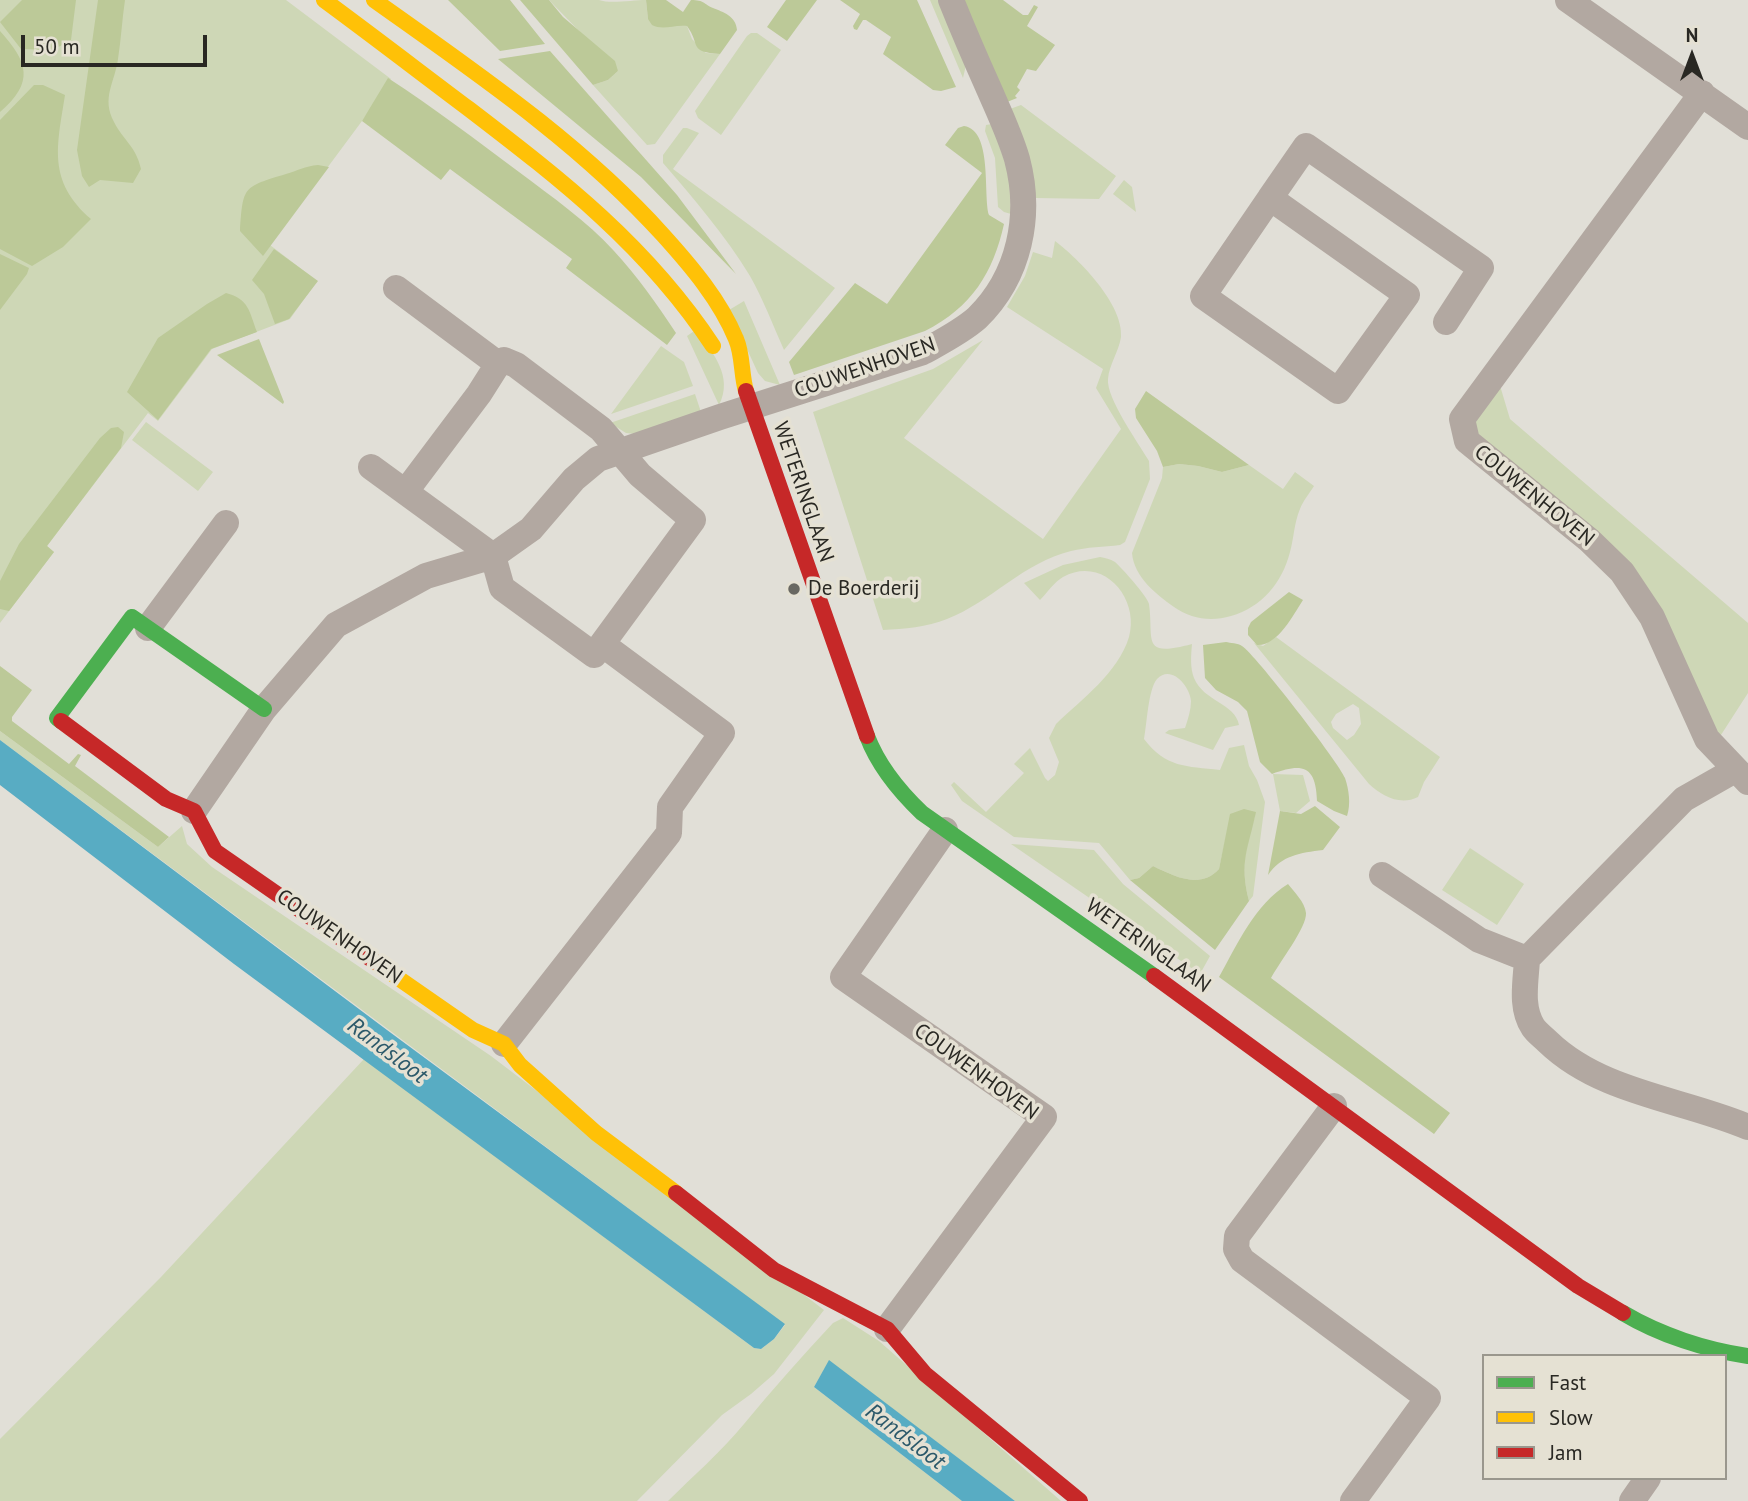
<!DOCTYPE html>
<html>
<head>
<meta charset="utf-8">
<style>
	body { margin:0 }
	#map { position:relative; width:1748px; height:1501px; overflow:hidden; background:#e1dfd7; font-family:"PT Sans",sans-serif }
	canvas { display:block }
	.legend { position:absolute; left:1482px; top:1354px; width:245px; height:126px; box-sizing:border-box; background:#e5e1d3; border:2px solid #9a978d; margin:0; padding:9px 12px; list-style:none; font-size:21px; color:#292823 }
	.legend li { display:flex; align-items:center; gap:14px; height:35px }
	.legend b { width:35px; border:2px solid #9a978d }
	.north { position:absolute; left:1657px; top:21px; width:70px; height:70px; -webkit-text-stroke:5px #e5e1d3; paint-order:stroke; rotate:0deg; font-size:19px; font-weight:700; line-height:28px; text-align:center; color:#292823 }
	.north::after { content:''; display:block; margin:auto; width:24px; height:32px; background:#292823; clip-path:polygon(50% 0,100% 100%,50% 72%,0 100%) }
	.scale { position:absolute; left:21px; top:35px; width:186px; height:32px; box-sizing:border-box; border:4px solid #292823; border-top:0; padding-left:9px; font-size:21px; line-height:24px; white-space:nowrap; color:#292823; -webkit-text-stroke:5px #e5e1d3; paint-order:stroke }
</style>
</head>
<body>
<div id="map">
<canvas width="1748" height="1501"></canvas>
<ul class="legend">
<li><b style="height:9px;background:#4caf50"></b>Fast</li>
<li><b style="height:9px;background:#ffc107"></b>Slow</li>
<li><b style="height:9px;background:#c62828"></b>Jam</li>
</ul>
<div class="north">N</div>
<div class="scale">50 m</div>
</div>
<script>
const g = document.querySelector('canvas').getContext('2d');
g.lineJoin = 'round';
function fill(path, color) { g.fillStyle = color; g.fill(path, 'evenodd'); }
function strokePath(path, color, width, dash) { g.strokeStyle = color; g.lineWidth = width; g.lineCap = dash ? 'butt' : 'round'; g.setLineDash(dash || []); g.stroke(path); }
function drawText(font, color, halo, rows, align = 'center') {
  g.font = font + ' "PT Sans",sans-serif'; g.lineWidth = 7; g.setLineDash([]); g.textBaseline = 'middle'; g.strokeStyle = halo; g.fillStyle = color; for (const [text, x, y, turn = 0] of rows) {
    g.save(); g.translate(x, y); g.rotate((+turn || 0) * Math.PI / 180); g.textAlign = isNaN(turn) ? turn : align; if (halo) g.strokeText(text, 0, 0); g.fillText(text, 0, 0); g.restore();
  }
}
const green = new Path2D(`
	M0,0h286l105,79 -29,42 -92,124 47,36 -27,38 -78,30 -54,72 -10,-8 -101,133 7,6 -54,71z
	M549,0h50c11,4 34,0 47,0l2,19 39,7 5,13 14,14 14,1 -65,90 -8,1 -54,-60 15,-5 10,-9z
	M930,0h8l28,65 -3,13z
	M751,33h6l24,17 -60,85 -23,-17 -3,-7 52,-75z
	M1021,105l95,71 -17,23 -64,-1 -25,-89z
	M992,124l17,50 2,40 -7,-2 -6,-5 -3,-49 -10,-27 1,-6z
	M683,128h4l12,5 -26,36 162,119 -51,62c-11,-25 -21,-51 -34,-74 -25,-41 -56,-77 -87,-113v-8z
	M1124,180l8,7 4,25 -23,-18z
	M1055,241c24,18 69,64 66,96 -2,14 -12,28 -13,42 -2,19 31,65 41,82l1,18 -25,63 -5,3c-16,2 -33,2 -49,6 -47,11 -80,51 -124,68 -20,8 -43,10 -64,11l-70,-218 120,-43 50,-29 -79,98 139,101 78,-110 -25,-41 7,-19 -96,-62 18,-31 8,-24 19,6z
	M744,301l36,84 -15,-4 -7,-8 -29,-63z
	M697,329c15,24 37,47 22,76l-32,-69z
	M661,346l23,16 9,24 -82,28z
	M1498,379l12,40 238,204v70l-29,45 -44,-97 -203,-212z
	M695,394l6,18 -66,22 -9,-1 -16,-10z
	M146,422l67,50 -15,19 -66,-51z
	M1179,464l19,2 24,6 27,-7 34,24 12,-17 19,14c-5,8 -11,15 -14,23 -6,14 -6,29 -10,43 -8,31 -28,55 -59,64 -20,6 -40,3 -57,-9 -18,-13 -40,-30 -42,-54l30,-75 1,-11z
	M1100,557c5,1 10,2 15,5 6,5 33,35 34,42 5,36 -9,54 43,40 -1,11 -2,24 2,34 10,24 41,25 45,47l-14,3 -12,22 -48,-17 4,-3 16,-2c3,-9 6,-18 6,-27 -1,-15 -20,-37 -34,-22 -9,11 -10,45 -13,60 22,29 42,27 76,31l9,-22 15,-3 5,21 8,14 8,22 -12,94 -4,5c-9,-35 -4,-52 6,-85l-24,-2 -12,55c-19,21 -45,7 -66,-3l-14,12 -9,2 -31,-37 -85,-6 -52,-36 -11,-16 3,-3 32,30 38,-39 -10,-9 16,-16 15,30 3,3 7,-6 4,-13 -10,-24 7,-14c26,-25 62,-51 73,-87 11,-39 -26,-82 -66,-60 -9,5 -16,16 -23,23l-16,-17 39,-18z
	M1276,637l164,120 -16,25 -6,15c-18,9 -36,-1 -49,-13l-115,-141 9,3zM1353,704l6,4 2,16 -7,11 -7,5 -14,-12 -2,-6 5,-8z
	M0,731l158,116 24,-21 5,18 25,23 279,189 333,254 -50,64 -23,20 -29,21 -85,86h-637v-62l161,-162 203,-218 390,289 7,1 13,-10 11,-14 -785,-585z
	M1273,774l30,1 7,26 -14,12 -16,-2z
	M1011,844l83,6 29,34 87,72 -10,18z
	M1470,848l54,36 -27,41 -55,-35z
	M843,1318l36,23 182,160h-46l-186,-140 -15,26 148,114h-294c25,-25 53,-49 76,-77 28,-34 58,-68 89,-101z`);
const forest = new Path2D(`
	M22,0h54l-5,40 -18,10 -32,-1 -21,-27z
	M98,0h27c-3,20 -4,40 -7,59 -3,23 -17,39 -4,63 9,18 22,24 27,47l-8,14 -33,-3 -11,7 -7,-11 -5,-26z
	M448,0h62l35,44 -45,7z
	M520,0h29l14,17 52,44 3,10 -10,9 -15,5z
	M646,0h20l17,12 8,-12c14,0 12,4 22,8 10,4 23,8 24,22l-17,24c-32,-2 -19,-9 -33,-28 -13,-2 -23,5 -35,-1l-4,-6z
	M786,0h31l-30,41 -20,-14z
	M840,0h77l39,87 -15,4 -8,-1 -50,-36 8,-17 -25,-17h-3l-6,10 -3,-1 -1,-3 7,-12z
	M962,0h41l20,15h5l6,-10 4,2 -11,19 28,19 -19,26 -9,-2 -10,18 3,3 -5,6 2,2 -10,4z
	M0,31c28,31 35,51 0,81z
	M550,51l127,144 59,79 -95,-97 -143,-118z
	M388,78c46,30 88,62 131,94 33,25 68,49 95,79 23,25 43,53 62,82l-9,12 -101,-77 6,-9 -122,-90 -9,11 -79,-59z
	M34,85h9l22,10c-8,51 -18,86 26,124l-28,28 -31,19 -32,-17v-129z
	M964,126c29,4 19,69 25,89l15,9c-11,49 -32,83 -79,107l-131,44 -5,-13 66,-79 32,21 95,-131 -37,-28 13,-17z
	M318,165l11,2 -66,89 -23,-25c3,-45 3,-44 46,-57 11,-3 19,-8 32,-9z
	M274,249l44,32 -29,38 -14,5 -11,-30 -12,-14z
	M0,254l29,14 -2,6 -27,36z
	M226,293c23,6 23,18 31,39l-46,17 -53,71 -31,-28 31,-54 49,-34z
	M259,339l25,63 -1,2 -66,-49z
	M1146,391l103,74 -27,7 -24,-6 -19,-2 -16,3 -6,-16 -21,-33 -1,-9z
	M118,427l6,5 -3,16 -74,98 7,6 -45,59 -9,-2v-28l19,-37 81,-106 11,-10z
	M1289,592l14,8c-10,15 -25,46 -46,45l-9,-10v-7l3,-6z
	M1226,642c4,1 12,1 16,4 12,7 98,118 103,132 4,12 6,26 2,38l-13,-5 -17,-10c-1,-36 -15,-38 -45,-27l-12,-12 -13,-51 -9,-9 -22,-12 -11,-12 -2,-33z
	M0,666l32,24 -20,27v4l57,43 9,-10 3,1 -6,11 94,71 -11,10 -158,-116z
	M1315,806l25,21 -17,23c-23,3 -41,5 -55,25l12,-64 21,3z
	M1244,809l12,3c-8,38 -17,49 -7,89l-34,49 -85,-70 9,-2 14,-12c21,10 47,24 66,3l11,-55z
	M1288,884c6,8 17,18 18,29 1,14 -27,50 -35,65l179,135 -16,21 -215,-157c18,-32 36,-73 69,-93z`);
const water = new Path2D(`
	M0,740l387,290 398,294 -11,15 -13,10 -7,-1 -520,-384 -234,-179z
	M829,1360l186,141h-53l-148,-114z`);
const street = new Path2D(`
	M1568,0l180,127
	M1702,93l-240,326 5,22 122,99 33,32 30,45 55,122 41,43
	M1270,198l137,97 -69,96 -135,-95z
	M1270,198l36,-52 175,122 -35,54
	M371,467l122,89 9,32 92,67 99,-135 -53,-45 -39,-46 -85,-64 -12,-5 -6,4 -102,-76
	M406,491l73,-97 19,-30
	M148,628l78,-105
	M1735,770l-51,29 -157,160c-1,22 -7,48 6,68 3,5 10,10 15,15 53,51 134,57 200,85
	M194,811l70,-102 72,-84 90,-49 67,-20 38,-27 43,-50 24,-20 122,-42 203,-65c18,-10 38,-20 54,-34 43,-42 55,-103 40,-159 -7,-24 -18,-47 -28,-70 -13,-29 -26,-59 -38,-89
	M1382,875l97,65 48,19
	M504,1044l165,-211 1,-26 52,-74 -120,-89
	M1334,1106l-97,130 -1,13 6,11 186,138 -75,103
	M887,1329l157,-212 -201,-140 102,-147
	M1632,1501l16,-23`);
const fast = new Path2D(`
	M61,721l-4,-3 75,-101 132,92
	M867,736c11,29 33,56 55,77l232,163
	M1623,1313c37,22 83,37 125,43`);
const slow = new Path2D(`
	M324,0c49,36 97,73 145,109 94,72 178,137 244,237
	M374,0c101,72 205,142 289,235 28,31 57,65 73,104 7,16 5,35 10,52
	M375,962l98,68 31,14 16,21 76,68 80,60`);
const jam = new Path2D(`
	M746,391l121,345
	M61,721l105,78 28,12 21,40 160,111
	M1154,976l424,310 45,27
	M676,1193l98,77 113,59 38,45 155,127`);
const markers = [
	[794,589,7,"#696862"]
];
const streetNames = [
	["COUWENHOVEN",865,368,-19],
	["WETERINGLAAN",803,492,71],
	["COUWENHOVEN",1534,496,39],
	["COUWENHOVEN",339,937,35],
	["WETERINGLAAN",1148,946,35],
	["COUWENHOVEN",976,1072,36]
];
const poiNames = [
	["De Boerderij",808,589]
];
const waterNames = [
	["Randsloot",387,1051,37],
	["Randsloot",905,1437,37]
];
fill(green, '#ced7b6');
fill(forest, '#bcc998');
fill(water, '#58acc3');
strokePath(street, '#b2a8a1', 26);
strokePath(fast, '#4caf50', 16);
strokePath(slow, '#ffc107', 16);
strokePath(jam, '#c62828', 16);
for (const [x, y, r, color] of markers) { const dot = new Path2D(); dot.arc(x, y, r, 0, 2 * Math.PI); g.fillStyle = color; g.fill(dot); strokePath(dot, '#e5e1d3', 2.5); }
drawText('21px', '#292823', '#e5e1d3', streetNames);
drawText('21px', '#292823', '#e5e1d3', poiNames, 'left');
drawText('italic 23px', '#2c596a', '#e5e1d3', waterNames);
</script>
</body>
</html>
